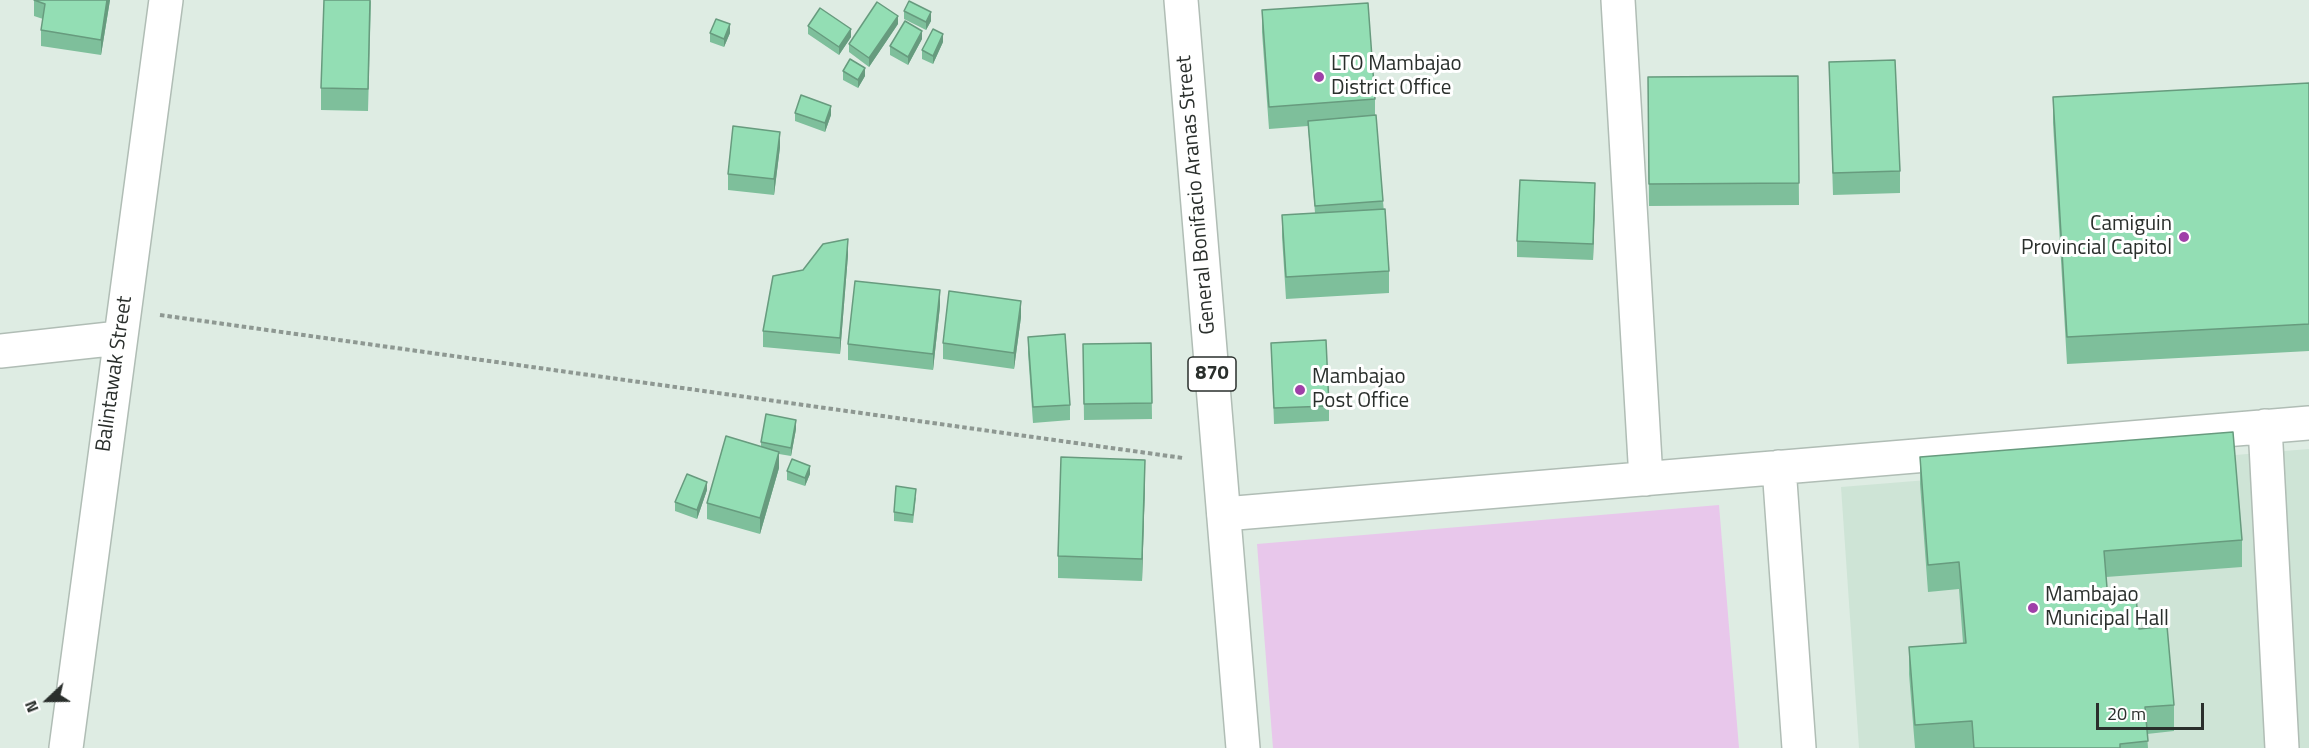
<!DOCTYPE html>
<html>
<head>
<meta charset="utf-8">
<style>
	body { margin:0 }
	#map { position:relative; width:2309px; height:748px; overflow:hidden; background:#deece3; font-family:"Titillium Web",sans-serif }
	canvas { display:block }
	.north { position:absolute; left:18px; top:670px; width:60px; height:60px; -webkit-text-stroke:4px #fff; paint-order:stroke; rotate:248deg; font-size:16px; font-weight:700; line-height:24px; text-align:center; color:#2a2f2c }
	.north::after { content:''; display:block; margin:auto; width:21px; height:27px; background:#2a2f2c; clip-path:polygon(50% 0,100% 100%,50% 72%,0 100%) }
	.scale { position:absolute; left:2096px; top:703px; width:108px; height:27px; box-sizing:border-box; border:3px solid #2a2f2c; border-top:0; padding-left:8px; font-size:18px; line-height:21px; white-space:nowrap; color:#2a2f2c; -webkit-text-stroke:4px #fff; paint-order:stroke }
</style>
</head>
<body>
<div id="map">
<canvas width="2309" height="748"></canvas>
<div class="north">N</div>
<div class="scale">20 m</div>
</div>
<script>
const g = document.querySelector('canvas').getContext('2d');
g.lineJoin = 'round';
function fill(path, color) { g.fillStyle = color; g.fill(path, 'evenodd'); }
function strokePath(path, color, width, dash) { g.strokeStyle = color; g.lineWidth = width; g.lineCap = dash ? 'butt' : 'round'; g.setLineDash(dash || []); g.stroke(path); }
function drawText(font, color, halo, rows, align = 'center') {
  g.font = font + ' "Titillium Web",sans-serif'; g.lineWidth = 6; g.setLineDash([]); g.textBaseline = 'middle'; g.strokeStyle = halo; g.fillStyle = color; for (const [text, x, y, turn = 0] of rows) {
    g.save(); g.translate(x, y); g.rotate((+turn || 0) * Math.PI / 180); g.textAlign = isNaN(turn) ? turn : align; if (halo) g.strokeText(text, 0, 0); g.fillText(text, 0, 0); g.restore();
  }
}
const built = new Path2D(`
	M2309,449v299h-450l-18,-261z`);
const green = new Path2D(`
	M1719,505l20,243h-466l-16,-204z`);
const path = new Path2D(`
	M160,315l1023,143`);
const minor = new Path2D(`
	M1618,0l28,479
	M0,351l119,-13
	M2265,426l17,322
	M1779,467l20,281
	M1224,514l1085,-91
	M66,748l100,-748`);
const major = new Path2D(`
	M1181,0l62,748`);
const wall = new Path2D(`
	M34,0h76l-9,55 -60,-9v-16l2,-11 -9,-3z
	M371,0l-3,111 -47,-1v-22z
	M1262,10l113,89v16l8,86 6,70v22l-103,6 -4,-62v-22l33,-2 -7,-87 -39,3 -7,-97z
	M904,11l27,10 -5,9 -22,-11z
	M898,24l-29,43 -20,-15v-8z
	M808,26l43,11 -12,18 -31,-21z
	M710,33h20l-6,14 -14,-5z
	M922,39l-14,26 -18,-10v-9z
	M943,42l-10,22 -11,-5v-9z
	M1829,62l71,109v22l-67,2z
	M843,71l22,5 -7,12 -15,-8z
	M1798,76l1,129 -150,1 -1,-129z
	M2309,83v268l-242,13 -14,-241v-26z
	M795,113l36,2 -6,17 -30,-11z
	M780,147l-6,48 -46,-5v-16z
	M1595,199l-2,61 -76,-3v-16z
	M848,255l-8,99 -77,-7v-16l40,-61z
	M940,306l-7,64 -85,-10v-16z
	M1021,317l-7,52 -71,-10v-16z
	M1028,337l42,68v15l-37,3 -5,-70z
	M1151,343l1,76 -68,1 -1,-76z
	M1271,343l58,63v15l-55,3z
	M796,429l-5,27 -12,-2v14l-19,66 -53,-15v-16l54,-57v-4z
	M1920,457l322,83v27l-136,10 2,23 31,29 35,76v26l-27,3 1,14h-233l-6,-74v-27l54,-4 -4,-54 -31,3 -8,-108z
	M787,471l23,3 -5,12 -18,-6z
	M1145,482l-3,99 -84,-3v-22z
	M707,490l-10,29 -22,-8v-9z
	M916,497l-3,26 -19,-2v-9z`);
const shadedWall = new Path2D(`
	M107,0h3l-9,55v-15z
	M931,12v9l-5,9v-8z
	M898,16v8l-29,43v-9z
	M730,24v9l-6,14v-8z
	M851,29v8l-12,18v-8z
	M922,31v8l-14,26v-8z
	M943,34v8l-10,22v-8z
	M865,68v8l-7,12v-8z
	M831,106v9l-6,17v-9z
	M780,132v15l-6,48v-16z
	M1595,183v16l-2,61v-16z
	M848,239v16l-8,99v-16z
	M940,290v16l-7,64v-16z
	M1021,301v16l-7,52v-16z
	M796,420v9l-5,27v-8z
	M779,452v16l-19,66v-16z
	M1145,460v22l-3,99v-22z
	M810,466v8l-5,12v-8z
	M707,482v8l-10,29v-9z`);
const building = new Path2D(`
	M34,0h73l-6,40 -60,-10 4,-26z
	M324,0h46l-2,89 -47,-1z
	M909,1l22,11 -5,10 -22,-11z
	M877,2l21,14 -29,42 -20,-14z
	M1368,3l7,96 -106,8 -7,-97z
	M820,8l31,21 -12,18 -31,-21z
	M716,19l14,5 -6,15 -14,-6z
	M905,21l17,10 -14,26 -18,-11z
	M933,29l10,5 -10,22 -11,-6z
	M850,59l15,9 -7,12 -15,-9z
	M1895,60l5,111 -67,2 -4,-111z
	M1798,76l1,107 -150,1 -1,-107z
	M2309,83v241l-242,13 -14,-240z
	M801,95l30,11 -6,17 -30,-10z
	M1376,115l7,86 -68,5 -7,-85z
	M733,126l47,6 -6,47 -46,-5z
	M1520,180l75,3 -2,61 -76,-3z
	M1385,209l4,62 -103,6 -4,-62z
	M848,239l-8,99 -77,-7 10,-55 30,-6 20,-26z
	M855,281l85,9 -7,64 -85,-10z
	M949,291l72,10 -7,52 -71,-10z
	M1065,334l5,71 -37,2 -5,-70z
	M1326,340l3,66 -55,2 -3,-65z
	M1151,343l1,60 -68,1 -1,-60z
	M766,414l30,6 -5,28 -30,-6z
	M2233,432l9,108 -138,11 4,49 28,-3 3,32 28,-3 7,79 -29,2 3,34 -28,3v4h-146l-2,-27 -57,4 -6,-78 57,-4 -7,-81 -31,3 -8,-108z
	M726,436l53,16 -19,66 -53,-15z
	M1061,457l84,3 -3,99 -84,-3z
	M792,459l18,7 -5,12 -18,-7z
	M687,474l20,8 -10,28 -22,-8z
	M896,486l20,3 -3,26 -19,-3z`);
const markers = [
	[1319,77,6,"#9f40a8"],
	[2184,237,6,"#9f40a8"],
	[1300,390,6,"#9f40a8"],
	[2033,608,6,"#9f40a8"]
];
const shields = [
	[1212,374,48]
];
const shieldNames = [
	["870",1212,374]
];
const poiNames = [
	["LTO Mambajao",1331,65],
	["District Office",1331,89],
	["Camiguin",2172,225,"right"],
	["Provincial Capitol",2172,249,"right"],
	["Mambajao",1312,378],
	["Post Office",1312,402],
	["Mambajao",2045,596],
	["Municipal Hall",2045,620]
];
const streetNames = [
	["General Bonifacio Aranas Street",1197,195,-95],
	["Balintawak Street",115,374,-82]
];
fill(built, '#cee4d6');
fill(green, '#e8c7eb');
strokePath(minor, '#b0bdb5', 36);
strokePath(major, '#b0bdb5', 36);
strokePath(path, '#8e9892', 4, [4.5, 3]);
strokePath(minor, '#fff', 33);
strokePath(major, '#fff', 33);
fill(wall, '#7ebf9b');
fill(shadedWall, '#679b7e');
fill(building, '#93deb4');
strokePath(building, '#679b7e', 1.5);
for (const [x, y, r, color] of markers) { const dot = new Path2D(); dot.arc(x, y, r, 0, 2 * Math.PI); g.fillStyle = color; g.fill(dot); strokePath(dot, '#fff', 2); }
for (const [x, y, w] of shields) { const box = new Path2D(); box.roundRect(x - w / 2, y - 17, w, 34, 4.5); g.fillStyle = '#fff'; g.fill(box); strokePath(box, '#2a2f2c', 1.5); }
drawText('bold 20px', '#2a2f2c', null, shieldNames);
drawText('21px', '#2a2f2c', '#fff', poiNames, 'left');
drawText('21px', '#2a2f2c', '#fff', streetNames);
</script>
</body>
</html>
